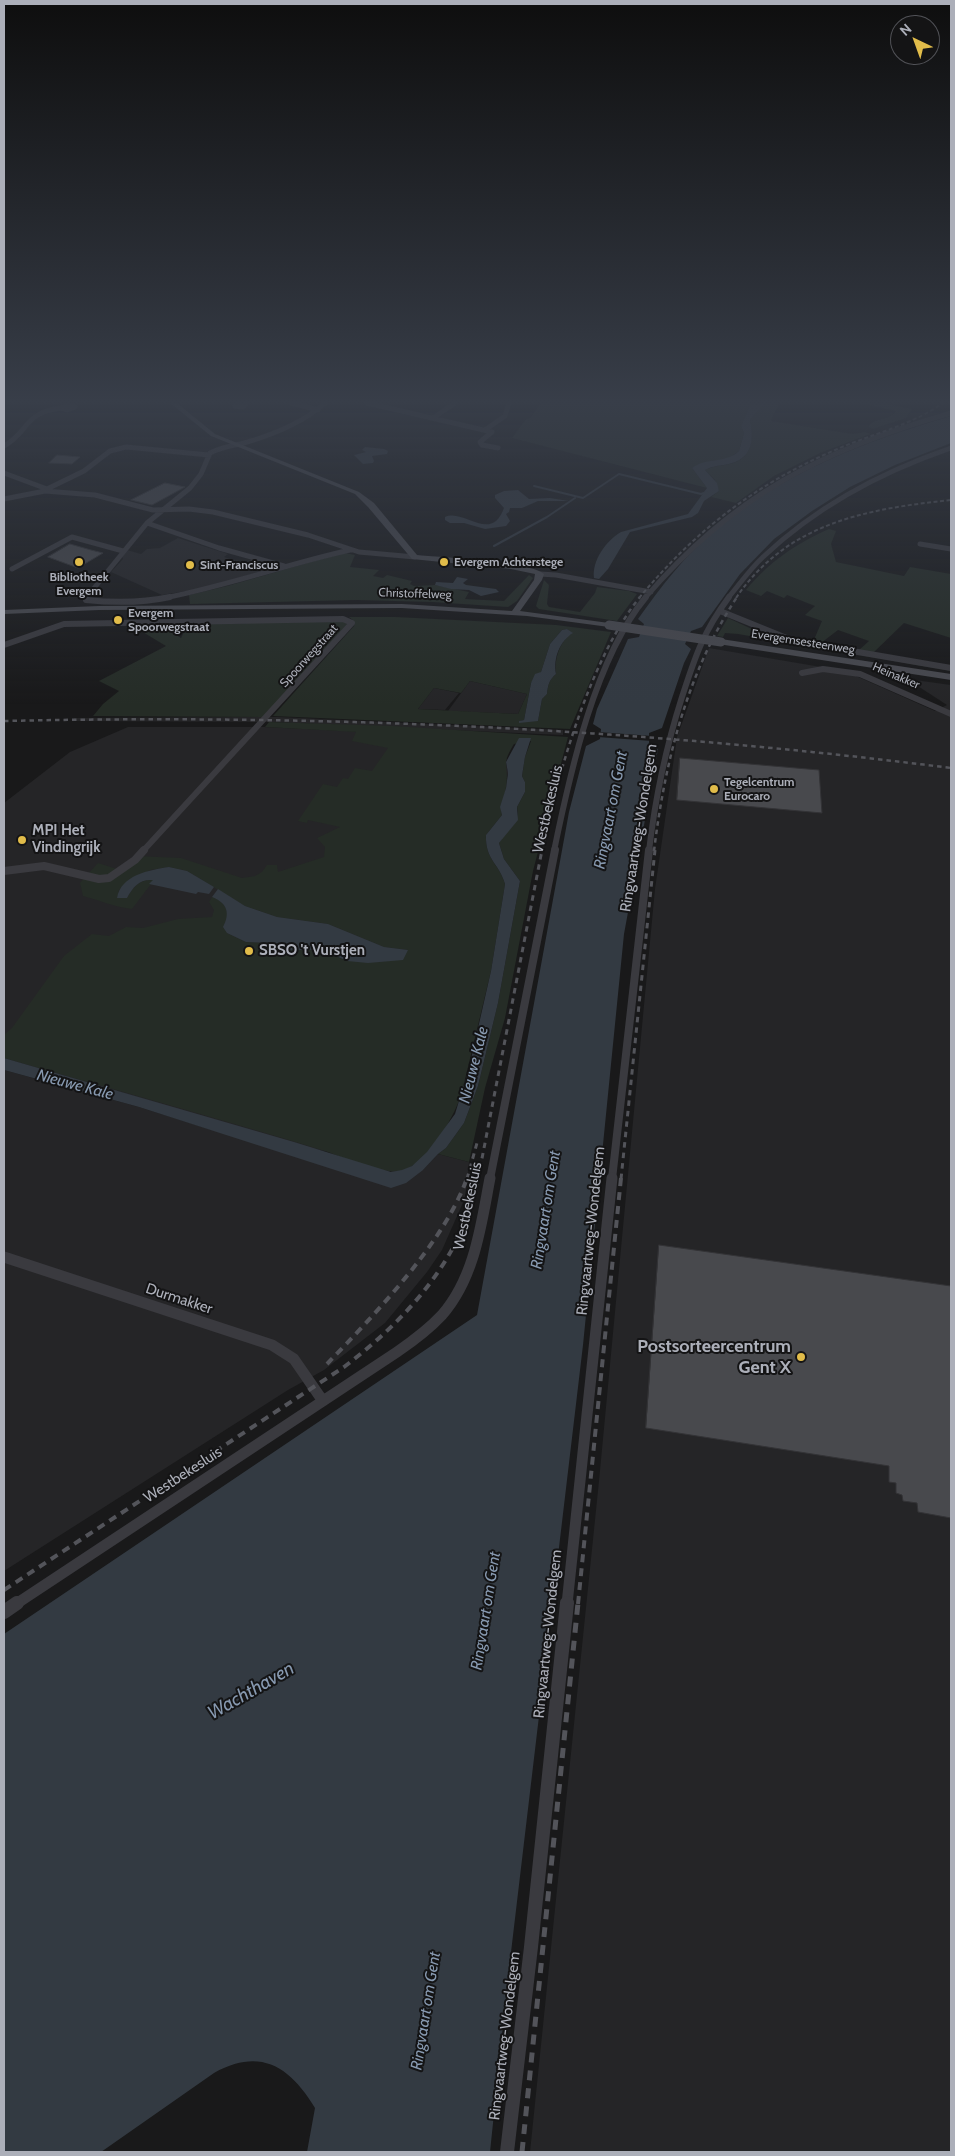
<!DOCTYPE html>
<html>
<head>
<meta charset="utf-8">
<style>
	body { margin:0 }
	#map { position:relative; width:955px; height:2156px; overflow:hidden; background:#19191a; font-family:Cabin,sans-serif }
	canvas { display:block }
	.frame { position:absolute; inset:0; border:5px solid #acafb9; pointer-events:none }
	.north { position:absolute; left:890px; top:15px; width:50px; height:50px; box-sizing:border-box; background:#141415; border:1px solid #515257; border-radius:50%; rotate:318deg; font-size:14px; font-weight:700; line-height:20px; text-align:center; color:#acafb9 }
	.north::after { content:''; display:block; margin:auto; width:18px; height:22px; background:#e1bc4a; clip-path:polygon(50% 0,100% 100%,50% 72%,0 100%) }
</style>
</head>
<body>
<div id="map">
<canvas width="955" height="2156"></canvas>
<div class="frame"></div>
<div class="north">N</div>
</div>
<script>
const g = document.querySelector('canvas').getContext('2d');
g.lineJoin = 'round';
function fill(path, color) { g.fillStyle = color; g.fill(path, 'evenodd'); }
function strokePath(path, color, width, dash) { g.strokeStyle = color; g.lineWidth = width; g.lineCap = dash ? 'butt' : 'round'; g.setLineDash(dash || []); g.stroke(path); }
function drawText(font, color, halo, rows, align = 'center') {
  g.font = font + ' Cabin,sans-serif'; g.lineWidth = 4; g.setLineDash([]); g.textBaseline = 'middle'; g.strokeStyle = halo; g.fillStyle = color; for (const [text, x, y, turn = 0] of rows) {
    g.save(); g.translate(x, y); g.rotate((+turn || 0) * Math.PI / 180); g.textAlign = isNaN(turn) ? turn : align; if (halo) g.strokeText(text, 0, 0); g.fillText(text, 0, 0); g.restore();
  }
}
const built = new Path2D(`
	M178,538l50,16 -4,3 6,2 16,3 7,-3 7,3 9,7 -64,19 -43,7 -51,-23 12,-13 -1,-2 5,-7 14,4 6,-5 13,-1z
	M709,648l112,19 35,9 79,35 12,-6 -40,-26 44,6v1467h-421l69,-671 56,-592 22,-152z
	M470,681l57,13 -9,20 -70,-3z
	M434,688l25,5 -14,17 -27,-1z
	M257,717h21l285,13v5l-294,-13 -196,-1 1,-3z
	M128,727h137l246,12 -5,23 2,11 -19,56 -98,343 -387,-114v-255l66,-51z
	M4,1070l135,37 70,22 214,41 15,-16 31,8 -4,36 -23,52 -15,22 -42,51 -61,47 -36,20 -284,181z`);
const green = new Path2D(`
	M541,403h210l-10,23 3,7 -5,18 -13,9 -14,1 -20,7 15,20 -195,-50 14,-19 4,-1z
	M764,403h15l-8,18 82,13 12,-2 5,2 -50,19 -46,23 -38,27 -25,-6 8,-6 -4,-11 -10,-10c7,-4 16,-4 24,-6 23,-4 25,-25 21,-44z
	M861,403h20l31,6 -6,9 -33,11 -5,-2c6,-10 21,-6 28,-16z
	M829,529l7,2 -5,13 5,18 68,14 6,-9 41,7v64l-47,-15 -31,30 -14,-3 10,-9 -31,-11 -17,13 -8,-1 9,-21 -17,-6 10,-9 -28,-11 -3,3 -17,-7 -6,5 -15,-6c23,-28 49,-46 83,-61z
	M345,553l10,2 -5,12 29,3 -6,6 10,2 4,-3 25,6 -2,3 4,2 21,-1 34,7 -4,7 39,2 25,-26 4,3 -16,23 -9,6 -76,-5 -76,-2 -166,4 -1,-9c53,-11 103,-29 156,-42z
	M544,580l5,5 -2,19 2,3 31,5 15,-19 2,-6 32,4 8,3 -20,27 -78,-12 -3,-3z
	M349,617h46l161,8 55,7 -41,97 -297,-13 81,-90 1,-4zM567,629l5,4c-12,8 -18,26 -16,41 -7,6 -8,11 -9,20l-5,5 -4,22h-18l4,-1 7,-37 10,-11 9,-28 12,-14zM470,681l57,13 -9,20 -100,-5 16,-21 27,5z
	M728,618l26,12 29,10 168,29v2l-213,-37 -13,-1 -2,4 -6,-1z
	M343,621l5,4 -85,92 -170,-1 10,-12 16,-13 -20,-10 67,-35 -35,-21h29l21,13 4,-8 15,-6z
	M269,722l124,4 175,11 -35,134 -28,147 -20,70 -16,74 -31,-8 8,-6 18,-25 14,-37 20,-83 22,-122 -16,-22 -5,-16c7,-13 22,-19 18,-36l8,-15v-10l-3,-6 3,-19 6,-16 -17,3c-3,5 -8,13 -8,19 0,8 2,16 0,24 -1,11 -6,17 -4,28l-16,20c-1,25 13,28 19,49l-14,87 -30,125c-9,24 -33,68 -60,75 -16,4 -59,-14 -76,-20 -107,-33 -214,-62 -321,-93v-23l8,-7 52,-72 28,-22 17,2 17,-9 17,1 35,-9 34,-2 2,-7 -5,-8 3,-5c18,6 17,20 15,36l19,9 26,1 17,7h34l24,11 61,-11 -24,-3 -56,-23 -51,-7 -32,-11 -58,-35 -18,-4 -19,3 -31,20 -1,8h9c7,-12 12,-19 27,-18l-22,29c-18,-2 -30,-8 -49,-13l-3,-13 18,-20 19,6 18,-13 46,2 61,20 13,-2 7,-4 5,-7h10l1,7 46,-15 1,-10 -8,-9 23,-11 -32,-7 -1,3 -9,-2 25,-37 14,3 6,-9 5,1 7,-11 17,3 16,-23 -36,-7 4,-9 -91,-5z`);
const water = new Path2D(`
	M751,403h13l-14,17c4,18 3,37 -18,43 -9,3 -19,2 -27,7l12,13 2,8 -15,10 -6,12 -6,4 -62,15 -22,37 -9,10 -5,-1c-2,-18 12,-37 27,-46l67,-18 19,-26 -15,-20c14,-11 33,-4 47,-17l5,-18 -3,-7z
	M951,416v27l-56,22 -45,22 -38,24 -38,28 -34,35 -38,53 -11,4 -6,13 6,5 -7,14 -22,65 -13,5v10l9,6 -34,185 -41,411 -74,624 -19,183h-183l8,-44c-25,-41 -54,-61 -101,-35l-113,79h-97v-518l473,-319 92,-503 17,-66 14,-7 1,-10 -8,-5 4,-15 31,-70 11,-2 5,-13 -6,-5c23,-32 47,-64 77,-89 69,-58 151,-89 236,-114z
	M365,447l19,2 4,2 -1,3 -15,2 2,5 -1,2 -10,1 -9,-9 12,-3 -4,-2z
	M518,490l11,9 21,-1 19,3h-31l-16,7h-12l-1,4 -3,2 4,7 -4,5 -21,3 -21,-6h-14l-5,-3v-3c19,-9 46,27 59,-9l-9,-10v-3l9,-4z
	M457,577l11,2 -5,4 3,2 30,4 3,3 -18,4 -12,-6 -18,-1 -16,-4 1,-3 17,1z
	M567,629l6,4c-13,8 -20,25 -17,41 -7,6 -8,11 -9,20l-5,5 -4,22 -19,2v-2l5,-1 7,-37 4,-9 6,-2 9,-28 12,-14z
	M519,738h12l-6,19 -3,19 3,6v10l-8,15 1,13 -19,23 5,16 16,22 -22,122 -20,83 -14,37 -18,25 -8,6 -15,16 -17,13 -15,5 -252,-81 -135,-37v-12l290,84 97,30 11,-2 10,-4 15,-14 28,-38 14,-46 22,-97 14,-87c-6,-21 -20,-24 -19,-49l16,-20 -2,-8 6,-19 2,-15 -2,-11z
	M169,867l18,4 27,16 -5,7 -11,-2 -2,2 -47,-10 4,-4c-14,-1 -20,7 -26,18h-10c4,-23 32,-28 52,-31z
	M218,889l27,17 32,11 51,7 56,23 24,3 -5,10 -35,3 -21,-2 -24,-11h-34l-17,-7 -26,-1 -19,-9 -4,-6c7,-13 5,-24 -11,-30z`);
const pier = new Path2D(`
	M598,732l54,4v5l-54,-4z`);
const stream = new Path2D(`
	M534,486l49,12 36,-24 82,20 6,-2
	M494,546l53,-29 28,-19`);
const building = new Path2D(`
	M57,455l23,2 -8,7 -23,-1z
	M165,483l20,4 -33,18 -21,-5z
	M70,544l21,6 12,3 -25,15 -30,-11z
	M680,758l139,12 3,43 -145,-13z
	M659,1245l292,41v232l-33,-6 -1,-9 -14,-2 -1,-6 -6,-2v-10l-7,-1v-16l-243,-38z`);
const streetFar4 = new Path2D(`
	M239,403l-4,3 8,1 4,-4
	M292,403l26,7
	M367,403l125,29 -12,10 2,3 16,3
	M68,405l7,2 -8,3 -6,-2z
	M433,418l22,-15
	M485,430l20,-14 4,-13
	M4,446c26,-15 19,-33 57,-38
	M4,473l43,16 -2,2
	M47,489l37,-18 26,-20 16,-4 83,8
	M4,499l41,-8 50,4 58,15 36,-1 24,3 95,23 51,17 56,5
	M147,523l72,25 65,18
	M920,544l31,5
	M12,569l60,-32 51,14
	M540,574l16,1 95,17
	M86,598l61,-75 43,-35 11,-14 9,-21c11,-6 22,-7 34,-10 28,-8 59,-20 81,-40
	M164,598c63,-12 123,-34 186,-48
	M645,598c88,-103 177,-148 306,-185
	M728,598c11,-13 22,-29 35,-41 54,-51 118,-85 188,-109`);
const streetFar3 = new Path2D(`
	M86,597v3c29,3 56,3 84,-3
	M720,611l74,30 157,27
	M4,645l60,-21 279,-5 9,4 -209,228
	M802,673l21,-4 37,5 91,40
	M554,851c16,-78 41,-193 92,-254
	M649,851c6,-52 17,-104 33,-154 13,-40 21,-65 47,-100`);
const streetFar2 = new Path2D(`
	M4,871l40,-5 55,13 10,-1 26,-18 9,-10
	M490,1179l65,-329
	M612,1179l37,-329`);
const streetFar1 = new Path2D(`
	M4,1257l268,88 22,14 29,42
	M16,1604l381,-252c16,-11 32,-23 45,-37 33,-38 39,-90 48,-137
	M567,1604l45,-426`);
const street = new Path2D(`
	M4,1612l13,-9
	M507,2152l24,-205 36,-344`);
const secondary = new Path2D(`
	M170,403h7l38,31 144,58 15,11 43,52c22,2 115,7 127,19l-2,6 -22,31 89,12 4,2 -4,2 -82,-11 -125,-8 -303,2 -95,4v-4l95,-4 303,-2 110,7 22,-31 1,-6 -24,-5 -99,-10 -44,-52 -13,-13 -144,-58z
	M721,639l230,35v6l-233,-36 -1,-2z`);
const railFar4 = new Path2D(`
	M639,598c56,-67 115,-113 196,-148 36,-16 75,-24 108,-47
	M736,598c51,-75 130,-89 215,-98`);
const railFar3 = new Path2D(`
	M4,721c316,-7 633,7 947,47
	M542,851c15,-76 49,-194 98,-254
	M654,851c11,-90 33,-178 83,-254`);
const railFar2 = new Path2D(`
	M467,1179l10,-36
	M478,1179l64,-329
	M621,1179l34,-329`);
const railFar1 = new Path2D(`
	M327,1364c47,-49 118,-122 140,-186
	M4,1590l340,-223c63,-48 119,-109 134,-189
	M578,1604l43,-426`);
const rail = new Path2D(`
	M522,2152l56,-549`);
const secondaryBridge = new Path2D(`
	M609,625l112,17`);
const markers = [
	[79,562,5,"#e1bc4a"],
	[444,562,5,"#e1bc4a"],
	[190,565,5,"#e1bc4a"],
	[118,620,5,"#e1bc4a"],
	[714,789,5,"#e1bc4a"],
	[22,840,5,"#e1bc4a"],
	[249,951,5,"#e1bc4a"],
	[801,1357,5,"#e1bc4a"]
];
const farPoinames = [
	["Evergem Achterstege",454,562],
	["Sint-Franciscus",200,565],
	["Bibliotheek",79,577,"center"],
	["Evergem",79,591,"center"],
	["Evergem",128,613],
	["Spoorwegstraat",128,627],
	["Tegelcentrum",724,782],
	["Eurocaro",724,796]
];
const farStreetnames = [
	["Christoffelweg",415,594,2],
	["Evergemsesteenweg",803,642,9],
	["Spoorwegstraat",309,656,-48],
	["Heinakker",896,676,23]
];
const streetNames = [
	["Westbekesluis",548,809,-77],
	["Ringvaartweg-Wondelgem",639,828,-81],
	["Westbekesluis",468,1206,-78],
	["Ringvaartweg-Wondelgem",591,1231,-84],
	["Durmakker",179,1299,18],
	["Westbekesluis",183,1475,-33],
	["Ringvaartweg-Wondelgem",548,1634,-84],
	["Ringvaartweg-Wondelgem",505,2036,-83]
];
const poiNames = [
	["MPI Het",32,831],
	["Vindingrijk",32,848],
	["SBSO 't Vurstjen",259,951]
];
const waterNames = [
	["Ringvaart om Gent",611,810,-79],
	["Nieuwe Kale",474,1065,-76],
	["Nieuwe Kale",75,1085,15],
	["Ringvaart om Gent",546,1210,-81],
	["Ringvaart om Gent",486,1611,-81],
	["Ringvaart om Gent",426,2011,-81]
];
const nearPoinames = [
	["Postsorteercentrum",791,1347],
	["Gent X",791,1368]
];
const nearWaternames = [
	["Wachthaven",251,1691,-30]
];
fill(built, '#252527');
fill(green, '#252c26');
fill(water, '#333a42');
fill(pier, '#19191a');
strokePath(stream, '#333a42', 2);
fill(building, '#48494d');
strokePath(building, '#333336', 1);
strokePath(streetFar4, '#3a3a3f', 5);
strokePath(streetFar3, '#3a3a3f', 6);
strokePath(streetFar2, '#3a3a3f', 8);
strokePath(streetFar1, '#3a3a3f', 11);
strokePath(street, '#3a3a3f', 14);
fill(secondary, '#48494f');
strokePath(railFar4, '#53545a', 2, [4, 2.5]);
strokePath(railFar3, '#53545a', 2.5, [4.5, 4]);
strokePath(railFar2, '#53545a', 3, [5.5, 5]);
strokePath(railFar1, '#53545a', 4, [8, 6]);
strokePath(rail, '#53545a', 5, [10, 8]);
strokePath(secondaryBridge, '#48494f', 9);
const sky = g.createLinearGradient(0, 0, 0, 705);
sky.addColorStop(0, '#0e0e0e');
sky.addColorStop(0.57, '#383e49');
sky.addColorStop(1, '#383e4900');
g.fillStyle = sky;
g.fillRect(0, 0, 955, 705);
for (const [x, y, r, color] of markers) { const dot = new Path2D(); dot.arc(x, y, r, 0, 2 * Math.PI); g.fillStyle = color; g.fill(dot); strokePath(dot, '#141415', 2); }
drawText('bold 12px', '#acafb9', '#141415', farPoinames, 'left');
drawText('12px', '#acafb9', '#141415', farStreetnames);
drawText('15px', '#acafb9', '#141415', streetNames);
drawText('bold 15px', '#acafb9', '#141415', poiNames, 'left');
drawText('italic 16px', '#8799b0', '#141415', waterNames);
drawText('bold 18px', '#acafb9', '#141415', nearPoinames, 'right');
drawText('italic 19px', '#8799b0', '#141415', nearWaternames);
</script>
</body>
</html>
